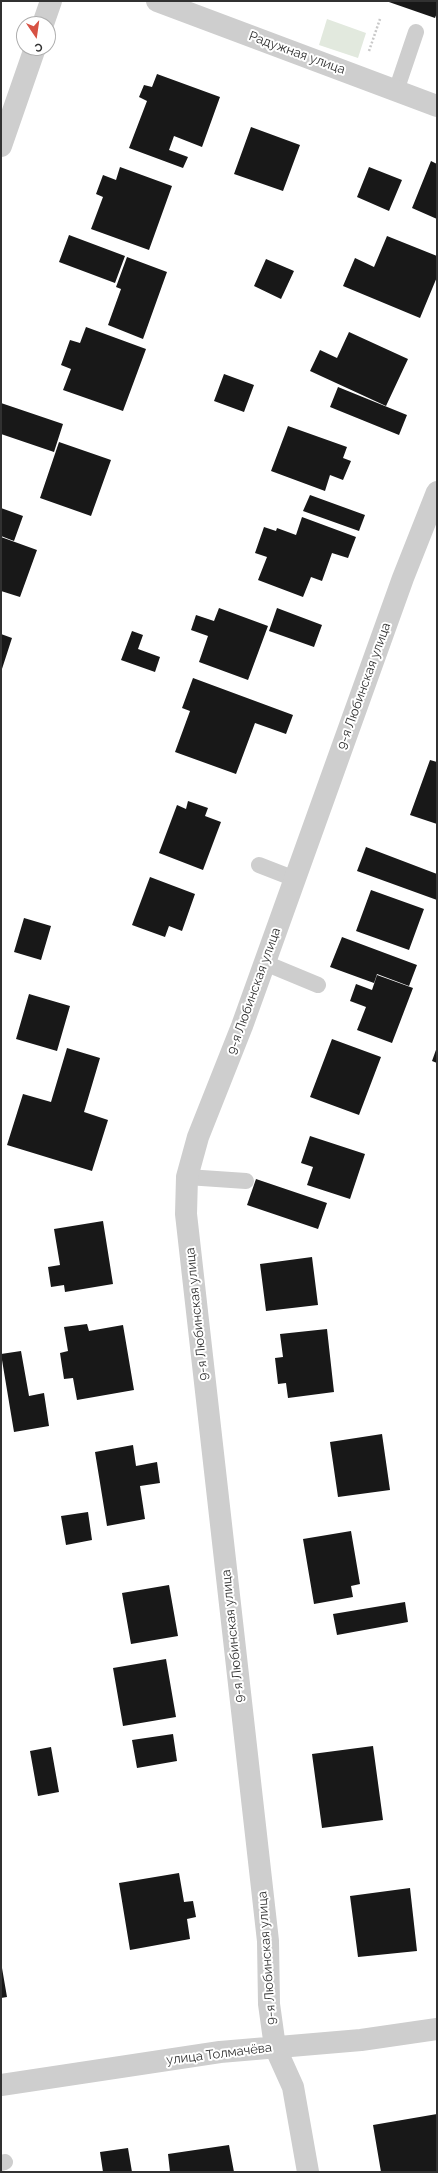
<!DOCTYPE html>
<html>
<head>
<meta charset="utf-8">
<style>
	body { margin:0 }
	#map { position:relative; width:438px; height:2173px; overflow:hidden; background:#fff; font-family:Raleway,sans-serif }
	canvas { display:block }
	.frame { position:absolute; inset:0; border:2px solid #313131; pointer-events:none }
	.north { position:absolute; left:16px; top:16px; width:40px; height:40px; box-sizing:border-box; background:#fff; border:1px solid #adadad; border-radius:50%; rotate:167deg; font-size:11px; font-weight:700; line-height:16px; text-align:center; color:#313131 }
	.north::after { content:''; display:block; margin:auto; width:14px; height:18px; background:#d75244; clip-path:polygon(50% 0,100% 100%,50% 72%,0 100%) }
</style>
</head>
<body>
<div id="map">
<canvas width="438" height="2173"></canvas>
<div class="frame"></div>
<div class="north">С</div>
</div>
<script>
const g = document.querySelector('canvas').getContext('2d');
g.lineJoin = 'round';
function fill(path, color) { g.fillStyle = color; g.fill(path, 'evenodd'); }
function strokePath(path, color, width, dash) { g.strokeStyle = color; g.lineWidth = width; g.lineCap = dash ? 'butt' : 'round'; g.setLineDash(dash || []); g.stroke(path); }
function drawText(font, color, halo, rows, align = 'center') {
  g.font = font + ' Raleway,sans-serif'; g.lineWidth = 4; g.setLineDash([]); g.textBaseline = 'middle'; g.strokeStyle = halo; g.fillStyle = color; for (const [text, x, y, turn = 0] of rows) {
    g.save(); g.translate(x, y); g.rotate((+turn || 0) * Math.PI / 180); g.textAlign = isNaN(turn) ? turn : align; if (halo) g.strokeText(text, 0, 0); g.fillText(text, 0, 0); g.restore();
  }
}
const green = new Path2D(`
	M327,19l39,14 -8,25 -39,-13z`);
const building = new Path2D(`
	M386,1h51v12l-2,5z
	M157,74l63,23 -18,50 -28,-11 -5,14 19,7 -5,11 -54,-20 18,-47 -8,-4 5,-12 8,2z
	M251,127l49,18 -17,46 -49,-17z
	M431,161l6,3v55l-25,-11z
	M120,167l52,19 -23,64 -58,-21 12,-32 -7,-3 7,-19 13,5z
	M369,167l33,13 -13,31 -32,-14z
	M69,235l56,21 -10,27 -56,-21z
	M387,236l50,20v21l-17,41 -77,-32 12,-28 19,9z
	M127,257l40,15 -24,67 -35,-14 13,-36 -5,-2z
	M266,259l28,12 -13,28 -27,-13z
	M86,327l60,22 -23,62 -60,-21 8,-21 -10,-4 9,-25 10,3z
	M349,332l59,27 -22,47 -76,-35 10,-21 17,8z
	M224,374l30,11 -10,27 -30,-11z
	M338,387l69,28 -8,20 -69,-28z
	M1,403l62,21 -9,28 -53,-18z
	M288,426l59,21 -4,11 8,3 -8,19 -13,-5 -5,16 -54,-20z
	M59,442l52,18 -20,56 -51,-18z
	M310,495l55,20 -6,16 -56,-20z
	M1,508l22,8 -9,25 -13,-5z
	M302,517l54,20 -8,21 -16,-5 -10,28 -11,-4 -8,20 -45,-17 9,-23 -12,-4 9,-26 12,4 1,-3 19,7z
	M1,537l36,13 -17,47 -19,-6z
	M219,608l49,18 -20,54 -49,-18 9,-26 -17,-6 5,-15 18,6z
	M277,608l45,17 -8,22 -45,-16z
	M132,631l11,4 -5,14 22,8 -5,15 -34,-12z
	M1,634l11,4 -11,34z
	M193,678l100,37 -7,19 -31,-11 -19,51 -61,-22 15,-41 -8,-3z
	M430,760l7,2v62l-27,-9z
	M188,801l20,7 -3,8 16,6 -18,48 -44,-17 18,-48 9,4z
	M366,847l71,27v26l-80,-29z
	M150,877l45,17 -13,37 -13,-5 -4,11 -33,-12z
	M371,890l53,19 -15,41 -53,-19z
	M24,918l27,8 -10,34 -27,-8z
	M342,937l75,28 -8,21 -32,-12 -3,9 -44,-16z
	M377,975l36,13 -21,55 -35,-13 9,-23 -16,-6 6,-17 16,6z
	M29,994l41,12 -13,45 -41,-12z
	M332,1039l49,18 -22,58 -49,-18z
	M437,1047v16l-5,-2z
	M67,1048l33,10 -16,54 24,8 -16,51 -85,-26 16,-51 28,8z
	M310,1136l55,18 -15,45 -43,-14 6,-18 -12,-4z
	M256,1179l71,24 -9,26 -71,-24z
	M103,1221l10,63 -48,8 -1,-7 -13,2 -3,-20 12,-2 -6,-36z
	M312,1257l6,48 -52,6 -6,-47z
	M87,1324l2,7 34,-6 11,65 -57,10 -4,-22 -9,1 -4,-26 8,-2 -4,-24z
	M327,1329l7,63 -46,6 -2,-15 -8,1 -3,-26 8,-1 -3,-23z
	M21,1351l8,45 15,-3 5,33 -35,6 -13,-78z
	M382,1434l8,56 -52,7 -8,-55z
	M133,1445l3,21 21,-4 3,21 -20,3 5,33 -38,7 -12,-74z
	M88,1512l4,28 -26,5 -5,-29z
	M351,1531l9,53 -9,2 2,11 -39,7 -11,-65z
	M169,1585l9,51 -47,8 -9,-51z
	M405,1602l3,20 -71,13 -4,-21z
	M166,1659l10,58 -53,9 -10,-58z
	M173,1734l4,27 -40,7 -5,-28z
	M373,1746l10,74 -61,8 -10,-74z
	M51,1747l8,45 -21,4 -8,-45z
	M179,1873l5,29 9,-1 3,16 -9,2 3,20 -60,11 -11,-67z
	M410,1888l7,63 -59,6 -8,-61z
	M2,1968l5,29 -6,1v-29z
	M437,2114v58h-56l-8,-47z
	M229,2145l5,27h-64l-2,-18z
	M128,2148l4,24h-29l-3,-20z`);
const path = new Path2D(`
	M369,51l11,-32`);
const service = new Path2D(`
	M396,91l20,-59
	M259,865l36,14
	M265,963l53,22
	M187,1177l59,4
	M1,2163l4,-1`);
const minor = new Path2D(`
	M157,1l280,105
	M43,24l8,-23
	M1,146l34,-98
	M1,2085l219,-33 141,-12 76,-11
	M308,2172l-15,-85 -18,-40 -6,-43 -1,-63 -82,-727 1,-37 11,-40 44,-111 161,-448 34,-86`);
const streetNames = [
	["Радужная улица",297,53,20],
	["9-я Любинская улица",364,686,-70],
	["9-я Любинская улица",254,991,-70],
	["9-я Любинская улица",197,1314,-96],
	["9-я Любинская улица",233,1636,-96],
	["9-я Любинская улица",267,1958,-94],
	["улица Толмачёва",219,2054,-7]
];
fill(green, '#e2e9de');
fill(building, '#181818');
strokePath(path, '#c8c8c8', 2.5, [2, 2]);
strokePath(service, '#cecece', 16);
strokePath(minor, '#cecece', 22);
drawText('13px', '#313131', '#fff', streetNames);
</script>
</body>
</html>
